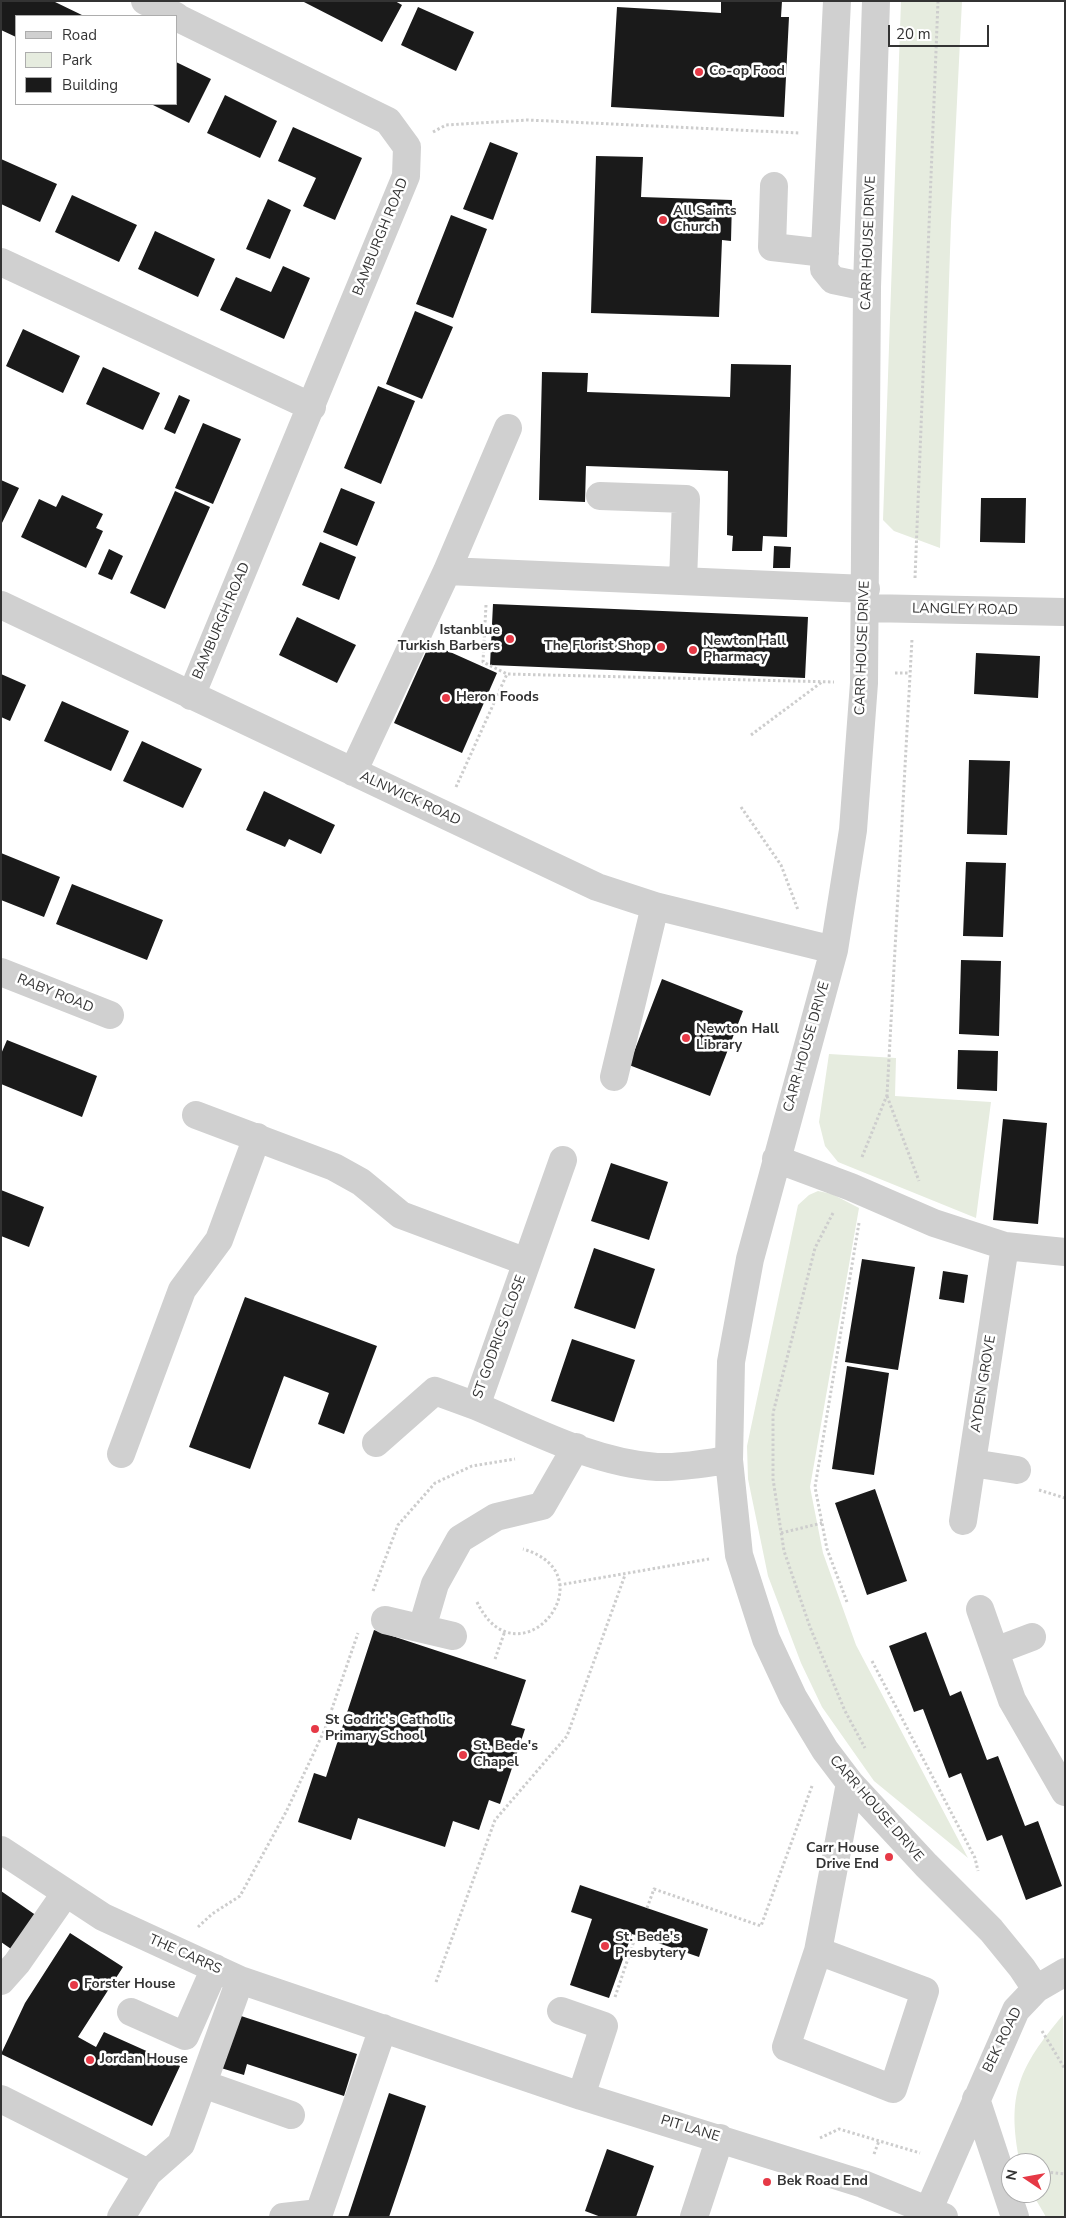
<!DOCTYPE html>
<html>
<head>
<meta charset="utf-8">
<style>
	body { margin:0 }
	#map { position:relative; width:1066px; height:2218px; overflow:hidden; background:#fff; font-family:"Nunito Sans",sans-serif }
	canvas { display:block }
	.frame { position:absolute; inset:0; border:2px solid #333; pointer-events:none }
	.legend { position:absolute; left:15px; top:15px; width:162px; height:90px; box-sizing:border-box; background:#fff; border:1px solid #adadad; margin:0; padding:6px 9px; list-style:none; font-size:15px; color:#333 }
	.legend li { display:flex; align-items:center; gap:10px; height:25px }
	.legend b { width:25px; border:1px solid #adadad }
	.north { position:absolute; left:1001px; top:2153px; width:50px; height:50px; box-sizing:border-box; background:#fff; border:1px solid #adadad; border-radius:50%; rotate:282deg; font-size:14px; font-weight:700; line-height:20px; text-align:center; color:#333 }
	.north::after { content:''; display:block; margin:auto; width:18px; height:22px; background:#e63946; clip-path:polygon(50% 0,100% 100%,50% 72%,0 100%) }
	.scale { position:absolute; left:888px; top:25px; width:101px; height:22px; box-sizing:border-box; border:2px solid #333; border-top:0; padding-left:6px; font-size:15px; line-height:18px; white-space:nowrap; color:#333; -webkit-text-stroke:4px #fff; paint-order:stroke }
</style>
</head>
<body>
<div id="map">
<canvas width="1066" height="2218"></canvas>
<div class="frame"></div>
<ul class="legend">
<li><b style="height:6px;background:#d0d0d0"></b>Road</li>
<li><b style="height:14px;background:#e6ecdf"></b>Park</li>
<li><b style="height:14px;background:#1a1a1a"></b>Building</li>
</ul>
<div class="north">N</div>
<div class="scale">20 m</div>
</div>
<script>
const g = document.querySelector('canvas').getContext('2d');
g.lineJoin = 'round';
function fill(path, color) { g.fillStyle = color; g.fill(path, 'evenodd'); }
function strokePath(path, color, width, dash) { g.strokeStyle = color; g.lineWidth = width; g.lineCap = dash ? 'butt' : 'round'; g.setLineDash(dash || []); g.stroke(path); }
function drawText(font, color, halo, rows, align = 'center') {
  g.font = font + ' "Nunito Sans",sans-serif'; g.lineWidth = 5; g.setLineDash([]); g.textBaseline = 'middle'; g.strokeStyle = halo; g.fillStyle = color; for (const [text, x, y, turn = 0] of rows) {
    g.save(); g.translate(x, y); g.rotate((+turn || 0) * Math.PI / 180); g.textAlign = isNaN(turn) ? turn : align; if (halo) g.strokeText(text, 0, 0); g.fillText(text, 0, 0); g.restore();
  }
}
const green = new Path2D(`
	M901,1h61l-11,221 -11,326 -46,-17 -11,-11z
	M829,1054l67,4 -1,38 96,6 -15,116 -138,-56 -13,-16 -6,-24z
	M818,1191l14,3 27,14 -49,279 13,66 33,92 112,213 -94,-77 -52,-74 -21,-44 -33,-87 -20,-97 -1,-33 51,-241 11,-10z
	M1063,2015l2,202h-19l-14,-24h9v-30h-21c-14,-68 -1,-96 43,-148z`);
const building = new Path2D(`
	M1,1h52l31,15h-68v21l-15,-7z
	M302,1h93l7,4 -20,37z
	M721,1h61l-1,16h8l-5,100 -173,-10 6,-100 104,6z
	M418,7l56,25 -18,39 -55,-26z
	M176,62l35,17 -22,44 -38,-19h25z
	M225,95l52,26 -17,37 -53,-25z
	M293,127l69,31 -27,62 -32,-14 13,-28 -38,-17z
	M490,142l28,11 -25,67 -30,-11z
	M596,156l47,1 -2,40 91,3 -1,41 -9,-1 -3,77 -128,-4z
	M1,159l56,25 -17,38 -39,-18z
	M72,195l65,30 -18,37 -64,-30z
	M268,199l23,11 -21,49 -24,-10z
	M451,215l36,14 -34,89 -37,-14z
	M155,231l60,28 -17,38 -60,-28z
	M283,266l27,12 -26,61 -64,-29 16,-33 35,15z
	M415,311l38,16 -31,72 -36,-15z
	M23,329l57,27 -17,37 -57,-27z
	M731,364l60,1 -4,172 -24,-1 -1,15h-30l1,-15 -6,-1 1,-64 -142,-5 -1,36 -46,-2 3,-128 46,1 -1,19 143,5z
	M103,367l57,26 -17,37 -57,-26z
	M378,386l37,15 -34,83 -37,-16z
	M179,395l11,5 -15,34 -11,-5z
	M203,423l38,16 -28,65 -38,-16z
	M1,480l18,8 -18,37z
	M341,488l34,14 -18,44 -34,-14z
	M175,491l35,16 -45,102 -35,-16z
	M62,495l41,19 -7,14 7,3 -17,37 -65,-31 18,-38 17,8z
	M981,498h45l-1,45 -45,-1z
	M320,542l36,15 -17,43 -37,-15z
	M774,546l17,1 -1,21h-17z
	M109,549l14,7 -11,24 -14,-6z
	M493,604l315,13 -3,61 -315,-13z
	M297,617l59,28 -19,38 -58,-28z
	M430,643l67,30 -35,80 -68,-30z
	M976,653l64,3 -2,42 -64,-4z
	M1,674l25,11 -16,36 -9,-4z
	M62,701l67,30 -18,40 -67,-30z
	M142,741l60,28 -19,39 -60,-27z
	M969,760l41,1 -3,74 -40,-1z
	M264,791l71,34 -14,29 -32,-15 -4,8 -39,-17z
	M1,853l59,24 -16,40 -43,-17z
	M966,862l40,1 -3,74 -40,-1z
	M72,884l91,36 -16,40 -91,-36z
	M961,960l40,1 -2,75 -40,-2z
	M662,979l81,32 -33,85 -81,-31z
	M7,1040l90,36 -15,41 -81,-33v-30z
	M958,1050l40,1 -1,40 -40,-2z
	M1003,1119l44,4 -9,101 -45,-4z
	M611,1163l57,19 -19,58 -58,-19z
	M1,1190l43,17 -15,40 -28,-11z
	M594,1248l61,21 -20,60 -61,-21z
	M862,1259l53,8 -17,103 -53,-8z
	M943,1271l25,4 -4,28 -25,-4z
	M245,1297l132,49 -33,88 -26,-10 11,-31 -45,-17 -34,93 -61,-22z
	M572,1339l63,21 -21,62 -63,-21z
	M847,1366l42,7 -15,102 -42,-6z
	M875,1489l32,92 -40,14 -32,-92z
	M374,1630l152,50 -15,45 14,4 -25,75 -11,-4 -10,30 -26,-9 -8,26 -87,-29 -7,22 -53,-18 16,-49 12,4z
	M926,1632l24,64 11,-5 26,69 11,-4 27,70 13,-5 24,65 -36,14 -24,-65 -15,6 -26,-68 -12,5 -26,-69 -9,3 -25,-66z
	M580,1885l128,44 -9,28 -67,-23 -23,64 -39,-13 22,-66 -21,-7z
	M1,1891l36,25 -23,35 -13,-9z
	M70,1933l53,34 -45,70 18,10 8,-15 76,34 -28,60 -151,-72 24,-51z
	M238,2015l119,39 -13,42 -97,-32 -3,11 -23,-7z
	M389,2093l37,13 -18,55 -19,56h-41z
	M607,2149l47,17 -18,51h-35l-16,-6z`);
const path = new Path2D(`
	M433,132l13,-7 82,-5 272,13
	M915,578l23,-577
	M486,605l-3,57 24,12
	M895,673h15
	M751,735l71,-53
	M456,787l51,-113 327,8
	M741,807l40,58 17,45
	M887,1096l32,85
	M862,1157l25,-62 25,-456
	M833,1213l-18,35 -42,165v66l11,72 26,76 35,84 20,37
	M1039,1490l26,8
	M781,1533l41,-10
	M559,1585l150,-26
	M373,1591l25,-66 37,-42 37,-17 43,-7
	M477,1602c41,86 135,-27 46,-53
	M847,1602l-20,-53 -12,-62 44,-264
	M495,1659l10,-28
	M872,1661l103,197 3,13
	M647,1908l7,-19 107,37 51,-140
	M198,1927l14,-13 28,-18 46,-84 39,-83 33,-96
	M436,1982l59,-162 72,-84 58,-161
	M615,1997l21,-62
	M1042,2031l23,38
	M820,2138l19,-9 81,24
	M874,2154l5,-13
	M1041,2174l6,-2 18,2`);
const minor = new Path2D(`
	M145,1l31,15
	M837,1l-13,268 9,11 34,7
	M876,1l-9,286 -3,396 -11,147 -19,120 -84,309 -19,103 -2,98 10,95 27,84 27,58 32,53 25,33 76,82 65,65 31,38 14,21
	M176,17l212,104 19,26 -1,29 -215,520
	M774,186l-2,61 53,6
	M1,262l311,145
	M600,496l86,3 -3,82
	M447,571l419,18
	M1,605l596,282 58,19 179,44
	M866,608l199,4
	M353,772l94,-201 61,-143
	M1,972l109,43
	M614,1077l41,-171
	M196,1115l138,52 27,15 40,33 126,47
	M776,1159l75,28 83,36 71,23 60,6
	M563,1160l-87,246c57,24 118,57 181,61 24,1 49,-4 72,-7
	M376,1443l59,-52 41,15
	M121,1454l61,-164 37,-50 38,-103
	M972,1463l45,7
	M963,1521l42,-275
	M980,1609l32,91 53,92
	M385,1620l68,16
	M422,1628l13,-44 25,-45 36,-22 46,-11 34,-59
	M995,1651l37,-14
	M1,1850l102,67 137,63 341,116 282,88 81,33
	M818,1951l107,40 -32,98 -107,-42z
	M818,1951l32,-168
	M1,1981l16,-18 48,-69
	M561,2011l43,15 -23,70
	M131,2012l54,24 30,-68
	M203,2084l88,31
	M1,2099l147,74
	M976,2099l39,118
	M929,2209l87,-199 20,-21 29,-17
	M121,2217l27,-44 33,-29 59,-164
	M283,2217l36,-4
	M315,2217l4,-4 64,-185
	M694,2217l26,-79`);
const markers = [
	[699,72,5,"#e63946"],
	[663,220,5,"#e63946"],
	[510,639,5,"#e63946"],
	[661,647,5,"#e63946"],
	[693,650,5,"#e63946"],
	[446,698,5,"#e63946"],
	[686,1038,5,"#e63946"],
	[315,1729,5,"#e63946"],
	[463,1755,5,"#e63946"],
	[889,1857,5,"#e63946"],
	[605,1946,5,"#e63946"],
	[74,1985,5,"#e63946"],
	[90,2060,5,"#e63946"],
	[767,2182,5,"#e63946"]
];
const poiNames = [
	["Co-op Food",709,72],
	["All Saints",673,212],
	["Church",673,228],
	["Istanblue",500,631,"right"],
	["Turkish Barbers",500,647,"right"],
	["Newton Hall",703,642],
	["Pharmacy",703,658],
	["The Florist Shop",651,647,"right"],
	["Heron Foods",456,698],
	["Newton Hall",696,1030],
	["Library",696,1046],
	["St Godric's Catholic",325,1721],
	["Primary School",325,1737],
	["St. Bede's",473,1747],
	["Chapel",473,1763],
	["Carr House",879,1849,"right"],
	["Drive End",879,1865,"right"],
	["St. Bede's",615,1938],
	["Presbytery",615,1954],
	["Forster House",84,1985],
	["Jordan House",100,2060],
	["Bek Road End",777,2182]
];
const streetNames = [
	["BAMBURGH ROAD",381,237,-68],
	["CARR HOUSE DRIVE",869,243,-88],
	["LANGLEY ROAD",965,610,1],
	["BAMBURGH ROAD",222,621,-67],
	["CARR HOUSE DRIVE",863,648,-88],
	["ALNWICK ROAD",410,799,25],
	["RABY ROAD",55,994,22],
	["CARR HOUSE DRIVE",807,1047,-74],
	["ST GODRICS CLOSE",500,1337,-70],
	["AYDEN GROVE",984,1384,-81],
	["CARR HOUSE DRIVE",876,1809,49],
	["THE CARRS",185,1955,24],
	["BEK ROAD",1003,2040,-64],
	["PIT LANE",690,2129,17]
];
fill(green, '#e6ecdf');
fill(building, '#1a1a1a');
strokePath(path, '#cdcdcd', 3, [2.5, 2.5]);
strokePath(minor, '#d0d0d0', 28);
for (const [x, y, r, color] of markers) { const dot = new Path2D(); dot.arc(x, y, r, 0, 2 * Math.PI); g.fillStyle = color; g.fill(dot); strokePath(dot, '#fff', 2); }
drawText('bold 14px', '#333', '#fff', poiNames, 'left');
drawText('14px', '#333', '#fff', streetNames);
</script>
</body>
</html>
